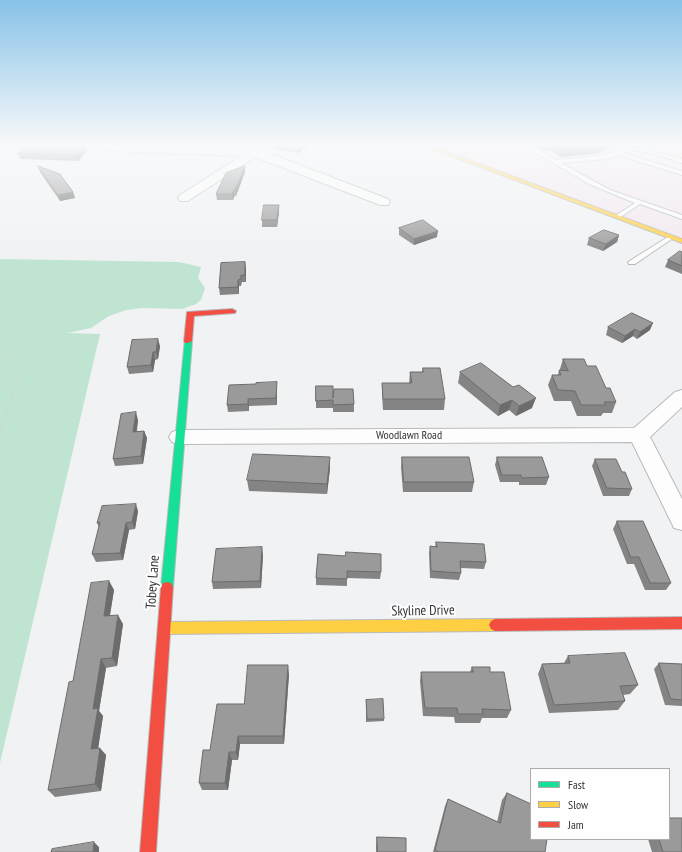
<!DOCTYPE html>
<html>
<head>
<meta charset="utf-8">
<style>
	body { margin:0 }
	#map { position:relative; width:682px; height:852px; overflow:hidden; background:#f0f2f4; font-family:"PT Sans Narrow",sans-serif }
	canvas { display:block }
	.legend { position:absolute; left:530px; top:768px; width:140px; height:72px; box-sizing:border-box; background:#fefeff; border:1px solid #adadae; margin:0; padding:5px 7px; list-style:none; font-size:12px; color:#333435 }
	.legend li { display:flex; align-items:center; gap:8px; height:20px }
	.legend b { width:20px; border:1px solid #adadae }
</style>
</head>
<body>
<div id="map">
<canvas width="682" height="852"></canvas>
<ul class="legend">
<li><b style="height:5px;background:#16e098"></b>Fast</li>
<li><b style="height:5px;background:#ffcf43"></b>Slow</li>
<li><b style="height:5px;background:#f24e42"></b>Jam</li>
</ul>
</div>
<script>
const g = document.querySelector('canvas').getContext('2d');
g.lineJoin = 'round';
function fill(path, color) { g.fillStyle = color; g.fill(path, 'evenodd'); }
function strokePath(path, color, width, dash) { g.strokeStyle = color; g.lineWidth = width; g.lineCap = dash ? 'butt' : 'round'; g.setLineDash(dash || []); g.stroke(path); }
function drawText(font, color, halo, rows, align = 'center') {
  g.font = font + ' "PT Sans Narrow",sans-serif'; g.lineWidth = 4; g.setLineDash([]); g.textBaseline = 'middle'; g.strokeStyle = halo; g.fillStyle = color; for (const [text, x, y, turn = 0] of rows) {
    g.save(); g.translate(x, y); g.rotate((+turn || 0) * Math.PI / 180); g.textAlign = isNaN(turn) ? turn : align; if (halo) g.strokeText(text, 0, 0); g.fillText(text, 0, 0); g.restore();
  }
}
const education = new Path2D(`
	M426,144h256v96l-247,-93z`);
const green = new Path2D(`
	M0,259l179,3 22,5 -3,11 7,10 -4,12 -5,4 -14,5 -39,-1 -17,2 -17,6 -18,12 -24,5 33,1 -100,429z`);
const path = new Path2D(`
	M0,350l16,7 7,9 -23,65`);
const lane = new Path2D(`
	M521,144h7l28,16 50,-5 22,-8 13,1 41,11v4c-17,-5 -42,-17 -59,-10l59,18v4l-64,-20 -11,4 -46,4 49,27 72,25v4l-42,-15 -21,14h-4v-2l20,-13 -46,-19z
	M671,235l3,2 -1,1 -38,26h-6l-1,-2z`);
const street = new Path2D(`
	M0,144h15l-1,2 -14,5z
	M16,144h86l149,6 5,-2 132,51 2,3 -2,3h-8l-125,-48 -67,44h-8l-2,-3 2,-3 61,-39 -220,-9z
	M682,390v17l-32,30 32,62v31l-8,-2 -42,-86 -453,2 -7,-2 -3,-5 3,-5 7,-2 455,-2 41,-36z`);
const fast = new Path2D(`
	M185,339h3l4,2 -19,246 -2,4 -4,1 -4,-1 -2,-4z`);
const slow = new Path2D(`
	M419,144h6l257,95v4z
	M495,619l4,2 2,4 -2,4 -4,2 -331,3 -4,-2 -2,-4 2,-4 4,-2z`);
const jam = new Path2D(`
	M232,309l4,2 -1,2 -41,3 -2,25 -4,2h-3l-1,-2 3,-29z
	M167,582l4,1 2,4 -17,265h-16l21,-265 2,-4z
	M682,617v12l-187,2 -4,-2 -2,-4 2,-4 4,-2z`);
const wall = new Path2D(`
	M246,144h10l-1,2z
	M274,144h37l-12,9 -25,-4z
	M533,144h78l-12,9 -38,4 -11,-7 -7,1z
	M87,151l-9,10 -58,-2 -2,-6z
	M38,166l35,26 2,6 -15,3 -20,-29z
	M245,172l-9,24 -2,1 -1,3h-16l-1,-6z
	M279,211l-2,16h-15v-7z
	M399,228l38,9 -23,8 -15,-10z
	M619,235l-2,7 -14,9 -16,-6 2,-7z
	M682,252v22l-17,-7 3,-7z
	M246,269v13h-4l-1,4h-2v8l-19,1 -1,-7z
	M608,327l42,3 -13,9 -4,-3 -11,7 -16,-8z
	M160,346l-2,13 -3,1 -2,12 -24,2 -2,-7z
	M563,359l24,7 19,22 10,14 -4,11h-9l-2,3h-24l-6,-15h-17l-6,-16 4,-10h6l1,-5h1v-1z
	M423,368l22,31 -1,11h-61l-1,-16v-11h27l1,-11h12z
	M460,372l72,36 -16,8 -7,-6 -11,6 -40,-33z
	M316,386l17,12 21,6v8h-21v-4h-17z
	M277,389v16l-28,1v5l-21,1 -1,-7z
	M138,420l-1,11h7l3,7 -4,26 -28,2 -2,-7z
	M402,457l72,25 -2,10h-69l-2,-25z
	M497,457l52,20 -3,8h-27v-3h-19l-5,-17z
	M595,459l37,30 -3,7h-26l-11,-30z
	M330,468l-3,26 -78,-3 -2,-11z
	M138,511l-3,18 -6,1 -6,30 -27,2 -4,-8 7,-27 -2,-4z
	M617,521l54,62 -5,7h-21l-11,-26h-7l-14,-35z
	M436,542l50,20 -2,7 -23,-1v5l-2,7 -29,-2 -1,-25 1,-7 5,1z
	M318,554l63,18 -1,7 -33,-1v8l-31,-1v-7z
	M263,555l-2,33 -48,1 -1,-7z
	M109,581l5,9 -4,26 13,8 -6,42 -11,2 -7,43 4,5 -5,32 8,7 -5,36 -46,6 -7,-7 25,-109z
	M568,656l70,29 -8,9 -7,1 2,6 -7,9 -69,3 -11,-39 4,-10 22,-1z
	M659,663l23,1v42l-17,-1 -11,-36z
	M472,667l18,5 21,38 -4,8h-25l-2,5h-25l-1,-6 -31,-1 -3,-35 1,-9h49z
	M289,674l-5,70h-44l-2,16h-6l-4,30h-26l-3,-7 11,-33 34,-46z
	M366,700l18,19v2l-18,1z
	M507,793l38,59h-112l12,-46 3,-7 49,23 5,-22z
	M377,837l29,15h-30v-8z
	M648,839h21l13,13h-30z`);
const shadedWall = new Path2D(`
	M304,144h7l-12,9v-5z
	M544,144h8l-2,6 -7,1z
	M597,144h14l-12,9 -38,4 3,-9z
	M86,146l1,5 -9,10 -2,-6z
	M245,166v6l-9,24 -1,-6z
	M234,190v7l-1,3 -1,-6z
	M73,192l2,6 -15,3 -2,-6z
	M279,205v6l-2,16v-7z
	M438,231l-1,6 -23,8v-6z
	M619,235l-2,7 -14,9 3,-7z
	M245,262l1,7v13l-1,-7z
	M238,280l1,6v8l-1,-7z
	M653,323l-3,7 -13,9 3,-7z
	M635,329l-2,7 -11,7 3,-7z
	M158,339l2,7 -2,13 -2,-7z
	M153,352l2,8 -2,12 -2,-7z
	M277,382v23l-1,-7z
	M536,398l-4,10 -16,8 3,-10z
	M248,399l1,7v5l-1,-7z
	M512,400l-3,10 -11,6 2,-11z
	M136,412l2,8 -3,19 -2,-7z
	M144,431l3,7 -4,26 -2,-8z
	M330,457v11l-3,26v-10z
	M136,504l2,7 -3,18 -3,-7z
	M126,523l3,7 -6,30 -3,-7z
	M262,547l1,8 -2,33 -1,-7z
	M109,581l5,9 -6,35 -4,-9z
	M118,615l5,9 -6,42 -5,-8z
	M101,659l5,9 -7,43 4,5 -6,40 -6,-7 2,-40z
	M288,665l1,9 -5,70 -1,-8z
	M238,736l2,8 -2,16 -2,-8z
	M100,748l6,7 -5,36 -6,-7z
	M229,752l3,8 -4,30 -3,-7z
	M94,842l5,5v5h-6z`);
const building = new Path2D(`
	M29,144h16l41,2 -10,9 -58,-2z
	M278,144h26l-5,4z
	M558,144h39l-33,4z
	M38,166l22,8 13,18 -15,3z
	M245,166l-10,24h-1l-2,4h-16l10,-21z
	M264,205h15l-2,15h-15z
	M423,220l15,11 -24,8 -15,-11z
	M604,230l15,5 -13,9 -17,-6z
	M680,251l2,1v14l-14,-6z
	M245,262v13h-4v4l-3,1v7l-19,1 2,-25z
	M632,313l21,10 -13,9 -5,-3 -10,7 -17,-9z
	M158,339l-2,13h-3l-2,13 -24,2 5,-27z
	M563,359h21l3,7h9l10,22h4l6,14h-12l2,3h-25l-6,-14 -17,-1 -6,-15h9l-2,-5 9,1z
	M481,363l32,24 6,-2 17,13 -17,8 -7,-6 -12,5 -40,-33z
	M423,368h17l5,31h-62l-1,-16h30l-2,-11h13z
	M277,382l-1,16 -28,1v5l-21,1 2,-20 27,-1v-1z
	M316,386h17v12l1,-9h19l1,15 -21,1v-5l-17,1z
	M136,412l-3,20 11,-1 -3,25 -28,3 8,-45z
	M253,454l77,3 -3,27 -80,-4z
	M402,457h67l5,25h-70z
	M497,457h45l7,20 -27,1 -1,-3h-19z
	M595,459h21l6,13h3l7,17 -25,-1z
	M136,504l-4,18 -6,1 -6,30 -28,1 8,-32 -3,1 5,-17z
	M617,521h26l28,62h-21l-11,-26h-8z
	M436,542l48,2 2,18 -26,-1 1,12 -30,-2 -1,-25 7,1z
	M262,547l-2,34 -48,1 4,-33z
	M346,552l35,2v18l-34,-1v8l-31,-1 2,-24 27,2z
	M109,581l-5,35 14,-1 -6,43 -11,1 -8,50 5,-1 -7,41 9,-1 -5,36 -47,6 21,-108 4,-1 18,-98z
	M625,653l13,32 -18,1 5,15 -71,4 -12,-41 28,-1 -2,-7z
	M659,663l23,1v36l-11,-1z
	M248,665h40l-5,71h-45l-2,16h-7l-4,31h-26l4,-33h7l7,-46h27z
	M472,667h18v5h14l7,38 -29,-1 1,5h-25l-1,-6h-32l-4,-36h52z
	M383,699l1,20h-17l-1,-19z
	M507,793l24,11v35h16l-2,13h-106l-4,-2 13,-51 52,24z
	M669,818h13v34h-19l-4,-13h10z
	M377,837l29,1v14h-28z
	M94,842l-1,10h-42l1,-3z`);
const streetNames = [
	["Woodlawn Road",409,436]
];
const nearStreetnames = [
	["Tobey Lane",153,582,-86],
	["Skyline Drive",423,611,-1]
];
fill(education, '#f3e8f1');
fill(green, '#c0e4d2');
strokePath(lane, '#b9babb', 2);
strokePath(street, '#b9babb', 2);
strokePath(fast, '#b9babb', 2);
strokePath(slow, '#b9babb', 2);
strokePath(jam, '#b9babb', 2);
strokePath(path, '#d1d1d2', 2.5, [1, 3]);
fill(lane, '#fdfdfd');
fill(street, '#fdfdfd');
fill(fast, '#16e098');
fill(slow, '#ffcf43');
fill(jam, '#f24e42');
fill(wall, '#848485');
fill(shadedWall, '#6c6c6c');
fill(building, '#9a9a9b');
strokePath(building, '#6c6c6c', 1);
const sky = g.createLinearGradient(0, 0, 0, 263);
sky.addColorStop(0, '#88c2e7');
sky.addColorStop(0.55, '#f8f9fa');
sky.addColorStop(1, '#f8f9fa00');
g.fillStyle = sky;
g.fillRect(0, 0, 682, 263);
drawText('12px', '#333435', '#fefeff', streetNames);
drawText('14px', '#333435', '#fefeff', nearStreetnames);
</script>
</body>
</html>
